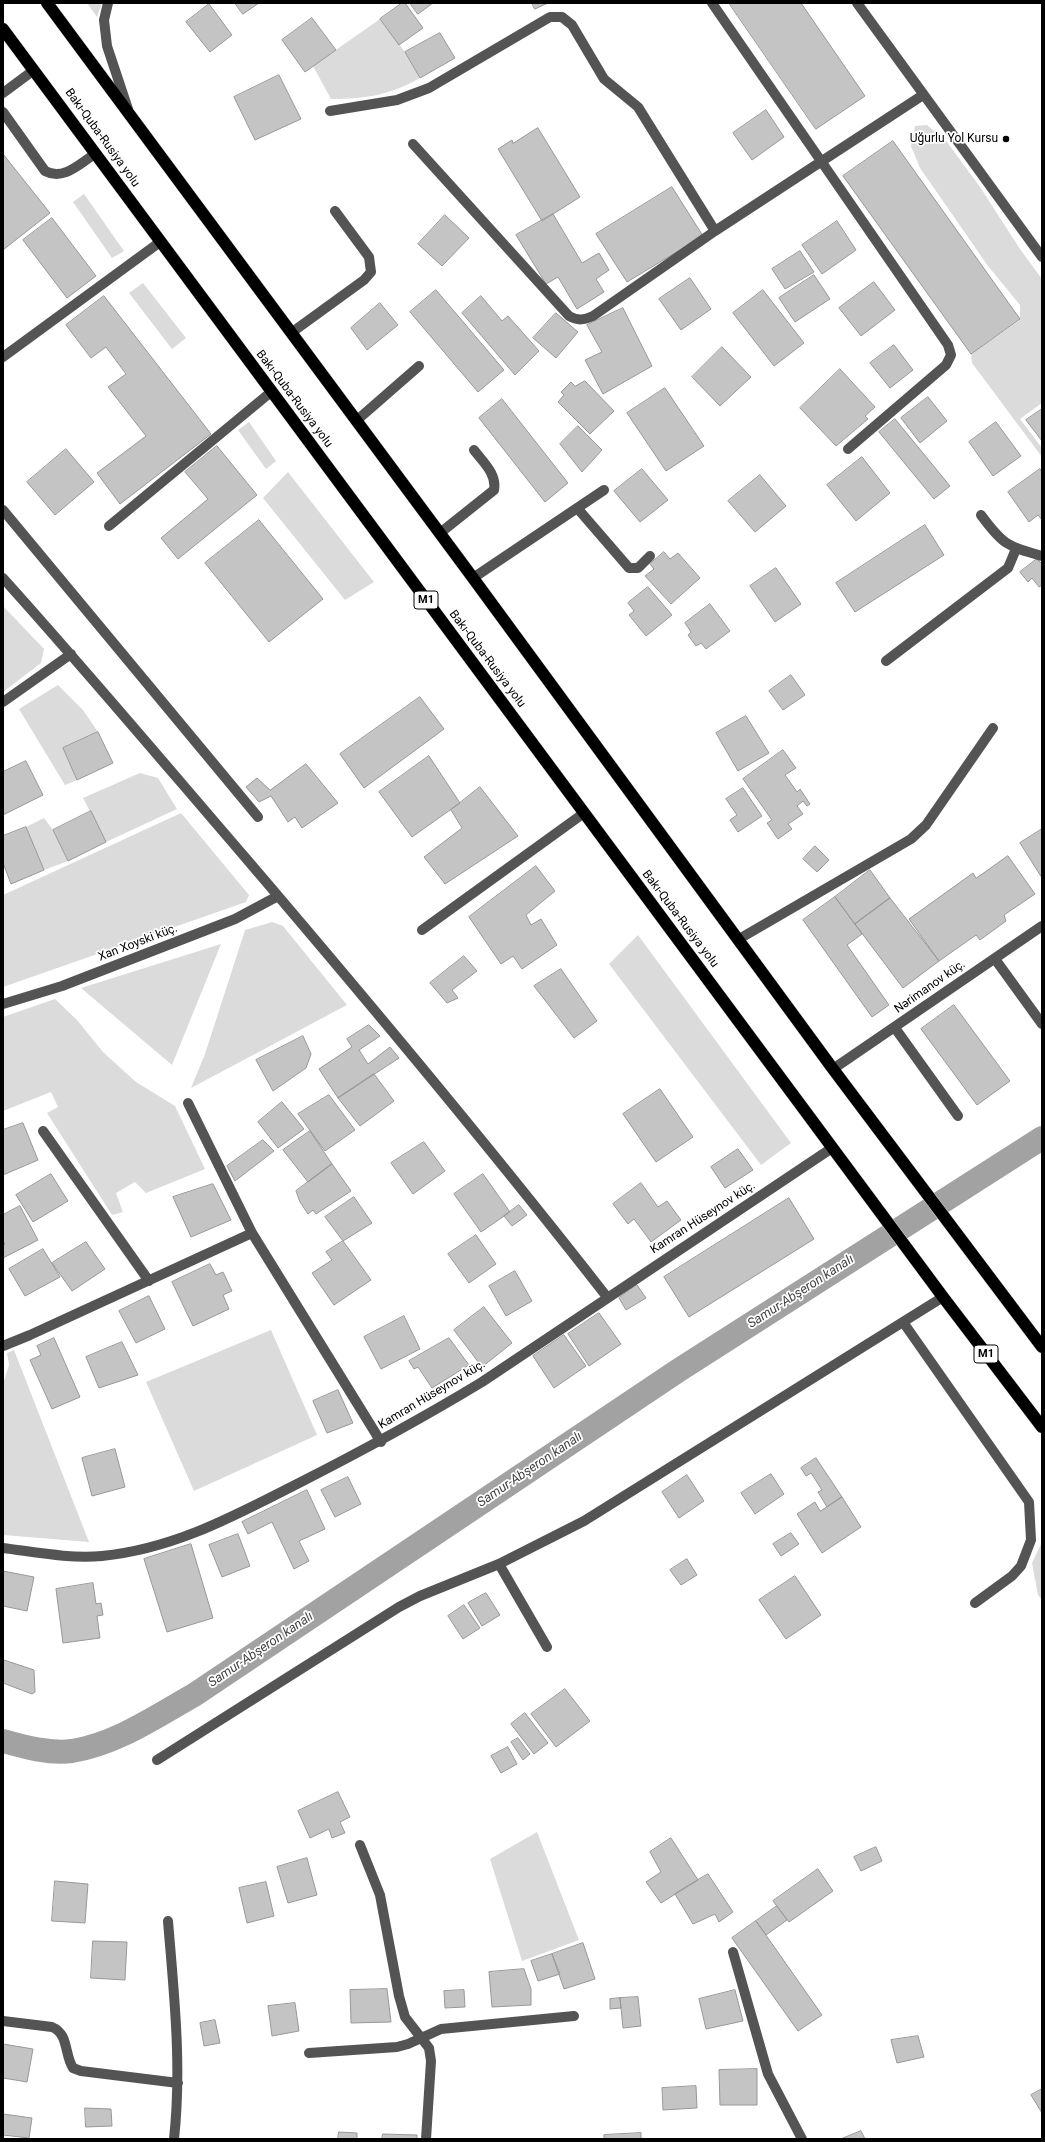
<!DOCTYPE html>
<html>
<head>
<meta charset="utf-8">
<style>
	body { margin:0 }
	#map { position:relative; width:1045px; height:2142px; overflow:hidden; background:#fff; font-family:Roboto,sans-serif }
	canvas { display:block }
	.frame { position:absolute; inset:0; border:4px solid #000; pointer-events:none }
</style>
</head>
<body>
<div id="map">
<canvas width="1045" height="2142"></canvas>
<div class="frame"></div>
</div>
<script>
const g = document.querySelector('canvas').getContext('2d');
g.lineJoin = 'round';
function fill(path, color) { g.fillStyle = color; g.fill(path, 'evenodd'); }
function strokePath(path, color, width, dash) { g.strokeStyle = color; g.lineWidth = width; g.lineCap = dash ? 'butt' : 'round'; g.setLineDash(dash || []); g.stroke(path); }
function drawText(font, color, halo, rows, align = 'center') {
  g.font = font + ' Roboto,sans-serif'; g.lineWidth = 3.5; g.setLineDash([]); g.textBaseline = 'middle'; g.strokeStyle = halo; g.fillStyle = color; for (const [text, x, y, turn = 0] of rows) {
    g.save(); g.translate(x, y); g.rotate((+turn || 0) * Math.PI / 180); g.textAlign = isNaN(turn) ? turn : align; if (halo) g.strokeText(text, 0, 0); g.fillText(text, 0, 0); g.restore();
  }
}
const green = new Path2D(`
	M87,3h15l-5,14z
	M380,19l25,33 15,26c-30,17 -54,21 -89,21l-18,-33z
	M927,125l20,17 33,45 40,62 22,30v124l-22,16 22,29v9l-70,-94 -1,-9 49,-34v-15l-32,-39 -68,-98 -9,-22 4,-20z
	M84,194l40,57 -12,7 -39,-56z
	M143,283l43,55 -14,11 -43,-56z
	M249,422l27,39 -10,8 -28,-39z
	M288,472l86,110 -29,18 -82,-102z
	M3,606l41,43 -3,14 -38,29z
	M58,685l25,25 15,22 -35,16 14,32 -12,5 -46,-76z
	M140,773l18,5 19,31 -71,33 -23,-44z
	M181,813l68,82 -3,7 -243,85v-92z
	M44,818l9,12 15,31 -24,9 -18,-43z
	M272,922l11,4 64,79 -156,83 14,-34 40,-124z
	M638,935l153,208 -30,22 -152,-201z
	M221,944l-49,121 -91,-77z
	M55,999l22,21 26,32 33,30 39,24 30,63 -59,24 -11,-11 -19,11 7,19 -11,3 -65,-102 11,-6 -7,-15 -48,19v-94z
	M271,1330l46,105 -123,56 -48,-109z
	M14,1350l75,192 -86,-7v-151l6,-19 -2,-12z
	M1042,1542v58l-4,-5 -6,-32z
	M537,1832l42,108 -57,21 -32,-102z`);
const canal = new Path2D(`
	M3,1741c21,6 47,13 69,10 44,-7 83,-34 122,-56l485,-325 363,-232`);
const building = new Path2D(`
	M235,3h24l-16,11z
	M402,3h3l18,25 -24,17 -19,-26z
	M410,3h23l-15,11z
	M532,3h16l-13,6z
	M729,3h72l64,93 -49,33z
	M209,4l23,31 -22,17 -24,-30z
	M312,18l24,32 -31,22 -23,-32z
	M440,33l15,25 -35,20 -15,-26z
	M279,75l22,44 -46,21 -21,-43z
	M766,110l18,27 -32,23 -19,-27z
	M538,128l42,69 -38,24 -44,-72 14,-9 1,3z
	M893,141l127,178 -49,35 -128,-178z
	M3,154l47,59 -47,37z
	M672,187l31,49 -76,46 -31,-48z
	M553,214l29,49 17,-10 10,17 -13,9 8,13 -27,17 -19,-32 -12,7 -30,-49z
	M445,215l24,23 -27,28 -24,-22z
	M52,218l44,58 -29,22 -44,-58z
	M837,221l19,29 -34,24 -20,-29z
	M800,251l14,21 -29,17 -13,-20z
	M814,275l16,24 -35,23 -16,-24z
	M690,278l21,31 -30,21 -22,-31z
	M874,282l21,28 -34,26 -22,-28z
	M436,290l68,80 -26,22 -68,-80z
	M763,290l41,53 -30,23 -41,-53z
	M104,296l107,138 -91,70 -23,-31 49,-37 -38,-49 18,-13 -20,-27 -15,11 -25,-33z
	M481,296l21,25 6,-5 31,35 -24,24 -53,-62z
	M380,303l18,22 -31,25 -16,-22z
	M623,308l29,58 -49,28 -18,-34 17,-8 -15,-27z
	M556,313l22,19 -22,26 -23,-20z
	M894,345l19,25 -23,18 -20,-25z
	M722,347l29,30 -31,29 -28,-29z
	M840,369l35,38 -10,9 3,3 -32,27 -36,-38z
	M585,381l29,30 -24,23 -32,-32 6,-7 -3,-3 10,-10 4,4z
	M665,388l39,58 -38,25 -39,-58z
	M928,397l19,24 -27,22 -19,-25z
	M502,399l66,84 -23,19 -66,-84z
	M1042,409v32l-16,-21z
	M895,419l55,67 -16,13 -55,-67z
	M996,422l25,34 -28,20 -24,-34z
	M578,426l24,24 -20,22 -22,-28z
	M217,446l40,49 -79,64 -17,-21 47,-39 -23,-27z
	M66,449l28,33 -39,33 -28,-33z
	M862,457l28,36 -34,28 -29,-36z
	M642,469l26,31 -28,22 -26,-31z
	M1040,469l2,3v48l-4,-5 -9,7 -21,-30z
	M760,475l26,31 -31,26 -27,-31z
	M259,520l64,79 -54,43 -64,-79z
	M925,525l19,30 -89,57 -19,-29z
	M664,552l6,7 8,-6 22,25 -29,26 -26,-28 9,-7 -4,-5z
	M1037,559l5,5v21l-3,2 -7,-9 -4,4 -8,-10z
	M776,568l25,36 -26,18 -25,-36z
	M648,587l24,28 -26,21 -17,-21 5,-4 -6,-8z
	M710,604l20,27 -24,18 -5,-6 -5,3 -8,-11 3,-3 -6,-9z
	M791,675l14,20 -22,15 -14,-19z
	M420,697l24,32 -80,59 -24,-34z
	M746,716l23,37 -31,18 -22,-38z
	M98,732l15,31 -36,17 -14,-32z
	M783,750l13,18 -11,7 12,17 3,-3 10,15 -3,2 -4,-5 -6,5 6,8 -15,10 4,5 -14,10 -11,-16 5,-3 -29,-41z
	M429,756l31,47 -48,34 -33,-45z
	M26,761l17,34 -40,20v-43z
	M306,764l32,39 -36,25 -7,-11 -7,5 -17,-26 -12,6 -13,-15 11,-9 13,12z
	M480,787l38,49 -73,48 -21,-27 38,-29 -11,-18z
	M743,788l19,28 -24,16 -8,-12 7,-5 -11,-16z
	M91,811l15,31 -38,19 -15,-31z
	M26,827l18,43 -33,14 -8,-21v-27z
	M1042,829v49l-22,-35z
	M815,846l14,14 -12,12 -14,-13z
	M1008,856l27,38 -31,21 2,6 -26,19 -4,-5 -37,26 -30,-42 64,-46 3,5z
	M536,866l19,25 -29,24 5,10 10,-6 16,26 -35,24 -9,-13 -12,8 -32,-47z
	M870,870l20,28 -35,26 -20,-27z
	M835,897l27,37 -15,11 42,60 -17,12 -69,-97z
	M890,898l49,63 -36,27 -48,-64z
	M464,956l13,15 -25,19 6,8 -11,5 -17,-20z
	M561,969l36,52 -23,17 -40,-52z
	M954,1005l56,76 -33,24 -56,-76z
	M369,1025l11,11 -21,14 9,14 22,-17 9,11 -61,40 -19,-29 33,-22 -5,-8z
	M303,1036l8,18 -5,14 -33,23 -17,-31z
	M374,1074l20,27 -34,25 -22,-28z
	M660,1089l33,48 -37,25 -33,-48z
	M329,1095l26,35 -30,21 -27,-37z
	M282,1102l22,27 -26,19 -20,-26z
	M23,1123l15,37 -35,15v-45z
	M310,1131l22,33 -24,18 -25,-32z
	M263,1140l11,11 -39,30 -8,-15z
	M424,1142l21,29 -32,23 -22,-31z
	M738,1149l15,21 -28,18 -14,-21z
	M332,1164l19,27 -35,23 -3,-4 -5,4 -8,-12 -4,-11z
	M51,1174l17,27 -35,21 -17,-27z
	M483,1174l27,38 -29,20 -27,-38z
	M641,1183l17,24 9,-6 14,19 -30,22 -17,-23 -6,5 -15,-20z
	M213,1184l18,36 -40,17 -18,-40z
	M354,1197l18,26 -29,18 -18,-24z
	M789,1198l25,41 -125,78 -25,-40z
	M519,1205l8,10 -15,11 -8,-10z
	M20,1206l18,34 -35,18v-13l2,-1 -2,-3v-26z
	M476,1235l20,29 -27,19 -21,-29z
	M343,1241l28,39 -37,25 -22,-32 20,-13 -6,-8z
	M86,1242l19,27 -33,22 -20,-28z
	M43,1249l17,28 -35,19 -16,-27z
	M210,1264l6,11 7,-3 9,19 -9,4 6,14 -36,17 -21,-44z
	M515,1271l17,30 -26,15 -17,-30z
	M637,1285l9,13 -20,12 -7,-12z
	M149,1296l16,33 -29,14 -17,-32z
	M484,1307l28,36 -30,24 -28,-37z
	M599,1313l22,31 -32,22 -21,-32z
	M404,1316l16,33 -39,20 -17,-32z
	M564,1335l22,31 -32,22 -21,-32z
	M54,1338l26,59 -28,12 -22,-49 11,-5 -4,-9z
	M449,1338l20,27 -37,23 -14,-21 -4,2 -5,-8z
	M122,1342l16,33 -39,13 -13,-31z
	M338,1390l15,33 -26,10 -14,-32z
	M115,1449l10,38 -33,9 -10,-38z
	M816,1458l26,39 -15,10 -9,-15 4,-2 -11,-17 -5,3 -5,-8z
	M771,1474l13,20 -29,20 -14,-21z
	M687,1475l17,26 -25,17 -17,-26z
	M348,1477l13,27 -26,13 -14,-27z
	M307,1490l18,39 -26,12 10,20 -15,8 -22,-47 -24,12 -6,-12z
	M842,1497l19,30 -39,26 -25,-39 18,-12 5,9z
	M791,1533l8,11 -18,12 -8,-12z
	M238,1534l12,32 -28,11 -13,-32z
	M191,1544l22,74 -46,14 -23,-73z
	M687,1559l10,16 -16,10 -11,-15z
	M3,1571l31,6 -7,34 -24,-5z
	M795,1576l26,39 -35,24 -27,-39z
	M93,1583l3,21 5,-1 2,12 -6,1 3,22 -37,5 -7,-54z
	M486,1593l14,22 -18,11 -14,-23z
	M464,1605l16,23 -17,11 -15,-23z
	M4,1660l30,10 1,22 -3,2 -29,-11z
	M565,1689l25,32 -34,26 -25,-33z
	M525,1713l23,30 -14,11 -23,-30z
	M518,1738l12,16 -7,6 -12,-18z
	M508,1747l9,17 -16,9 -10,-17z
	M338,1792l12,25 -10,5 5,11 -13,5 -3,-9 -19,9 -12,-27z
	M671,1838l27,42 -37,23 -15,-21 15,-10 -11,-20z
	M876,1847l6,14 -21,10 -7,-14z
	M307,1858l10,37 -29,8 -11,-36z
	M818,1869l15,22 -44,31 -16,-21z
	M708,1874l25,38 -14,10 -4,-8 -22,10 -18,-30z
	M55,1881l33,3 -3,39 -33,-2z
	M266,1882l8,34 -27,7 -8,-35z
	M777,1906l10,14 -21,15 -10,-14z
	M756,1921l66,94 -24,16 -66,-93z
	M93,1941l34,1 -2,38 -34,-2z
	M583,1943l12,36 -31,10 -12,-35z
	M552,1954l8,20 -22,7 -7,-20z
	M524,1969l7,20v16l-39,2 -3,-35z
	M387,1989l4,33 -40,1 -1,-33z
	M464,1990l1,17 -20,1 -1,-17z
	M735,1990l8,31 -37,8 -7,-30z
	M638,1997l3,29 -18,2 -3,-30z
	M620,1998l1,10 -11,1v-10z
	M295,2003l4,28 -27,5 -4,-30z
	M215,2020l5,23 -16,3 -4,-23z
	M918,2036l6,21 -27,6 -6,-23z
	M3,2044l30,5 -6,33 -24,-4z
	M757,2069v36h-37l-1,-35z
	M696,2086l1,22 -34,2 -1,-22z
	M1042,2089v24l-11,-18z
	M85,2108l26,1 1,17 -26,1z
	M3,2114l29,4 -3,20 -26,-3z
	M861,2131l4,8h-24z
	M339,2132l18,1v6h-19z
	M641,2133v6h-37v-4z
	M383,2134l34,1v4h-35z`);
const minor = new Path2D(`
	M108,3l-4,17 3,26 21,63
	M712,3l236,342 3,10 -5,10 -98,84
	M857,3l185,254
	M3,93l31,-23
	M330,111l67,-11 32,-12 121,-71h12l10,8 32,54 34,28 77,124
	M3,112l42,59c19,10 35,-8 50,-17
	M413,144l156,172c9,5 15,4 24,0l122,-85 208,-136
	M291,333l73,-53 7,-8 -2,-15 -34,-46
	M3,357l157,-115
	M356,421l63,-55
	M578,509l51,59h9l12,-12
	M3,510l255,307
	M981,515c22,30 26,31 61,41
	M109,526l162,-134
	M440,533l54,-43c3,-16 -11,-28 -20,-40
	M3,578c82,91 161,185 241,278 124,145 246,291 363,441
	M473,578l131,-88
	M886,661l122,-93 8,-19
	M3,702l68,-48
	M422,930l162,-117
	M739,939l172,-100 15,-14 67,-97
	M995,959l47,65
	M3,1004l59,-18 173,-67 43,-23
	M895,1028l63,88
	M833,1069l209,-143
	M188,1103l64,130 129,209
	M43,1131l106,150
	M903,1322l126,180 2,38 -10,26 -9,10 -37,27
	M3,1346l27,-11 222,-102
	M3,1548c32,4 67,11 99,8 72,-7 132,-40 195,-72 63,-32 124,-65 185,-102l350,-234
	M499,1564l48,83
	M157,1760l242,-153 21,-11 79,-32 85,-43 359,-224
	M360,1845l20,50 19,101 6,21 24,31 2,13 -5,78
	M168,1921c6,73 14,145 6,218
	M733,1952l35,122 34,65
	M3,2021l49,6c17,7 12,27 21,41l8,3 97,12
	M309,2053l88,-6 11,-3 33,-15 133,-13`);
const highway = new Path2D(`
	M47,3l426,575 360,491 209,278
	M3,29l940,1268 99,130`);
const markers = [
	[1006,139,4,"#000"]
];
const shields = [
	[426,600,24],
	[986,1354,24]
];
const shieldNames = [
	["M1",426,600],
	["M1",986,1354]
];
const streetNames = [
	["Bakı-Quba-Rusiya yolu",102,138,54],
	["Bakı-Quba-Rusiya yolu",294,399,53],
	["Bakı-Quba-Rusiya yolu",487,659,53],
	["Bakı-Quba-Rusiya yolu",680,919,53],
	["Xan Xoyski küç.",138,943,-21],
	["Nərimanov küç.",930,987,-35],
	["Kamran Hüseynov küç.",703,1218,-33],
	["Kamran Hüseynov küç.",432,1395,-31]
];
const poiNames = [
	["Uğurlu Yol Kursu",998,139]
];
const waterNames = [
	["Samur-Abşeron kanalı",801,1292,-33],
	["Samur-Abşeron kanalı",530,1470,-34],
	["Samur-Abşeron kanalı",261,1650,-34]
];
fill(green, '#dbdbdb');
strokePath(canal, '#a2a2a2', 24);
fill(building, '#c4c4c4');
strokePath(building, '#989898', 1);
strokePath(highway, '#dbdbdb', 13);
strokePath(minor, '#545454', 10);
strokePath(highway, '#000', 12);
for (const [x, y, r, color] of markers) { const dot = new Path2D(); dot.arc(x, y, r, 0, 2 * Math.PI); g.fillStyle = color; g.fill(dot); strokePath(dot, '#fff', 1.5); }
for (const [x, y, w] of shields) { const box = new Path2D(); box.roundRect(x - w / 2, y - 9, w, 18, 3); g.fillStyle = '#fff'; g.fill(box); strokePath(box, '#000', 1); }
drawText('bold 11px', '#000', null, shieldNames);
drawText('12px', '#000', '#fff', streetNames);
drawText('12px', '#000', '#fff', poiNames, 'right');
drawText('italic 13px', '#434343', '#fff', waterNames);
</script>
</body>
</html>
